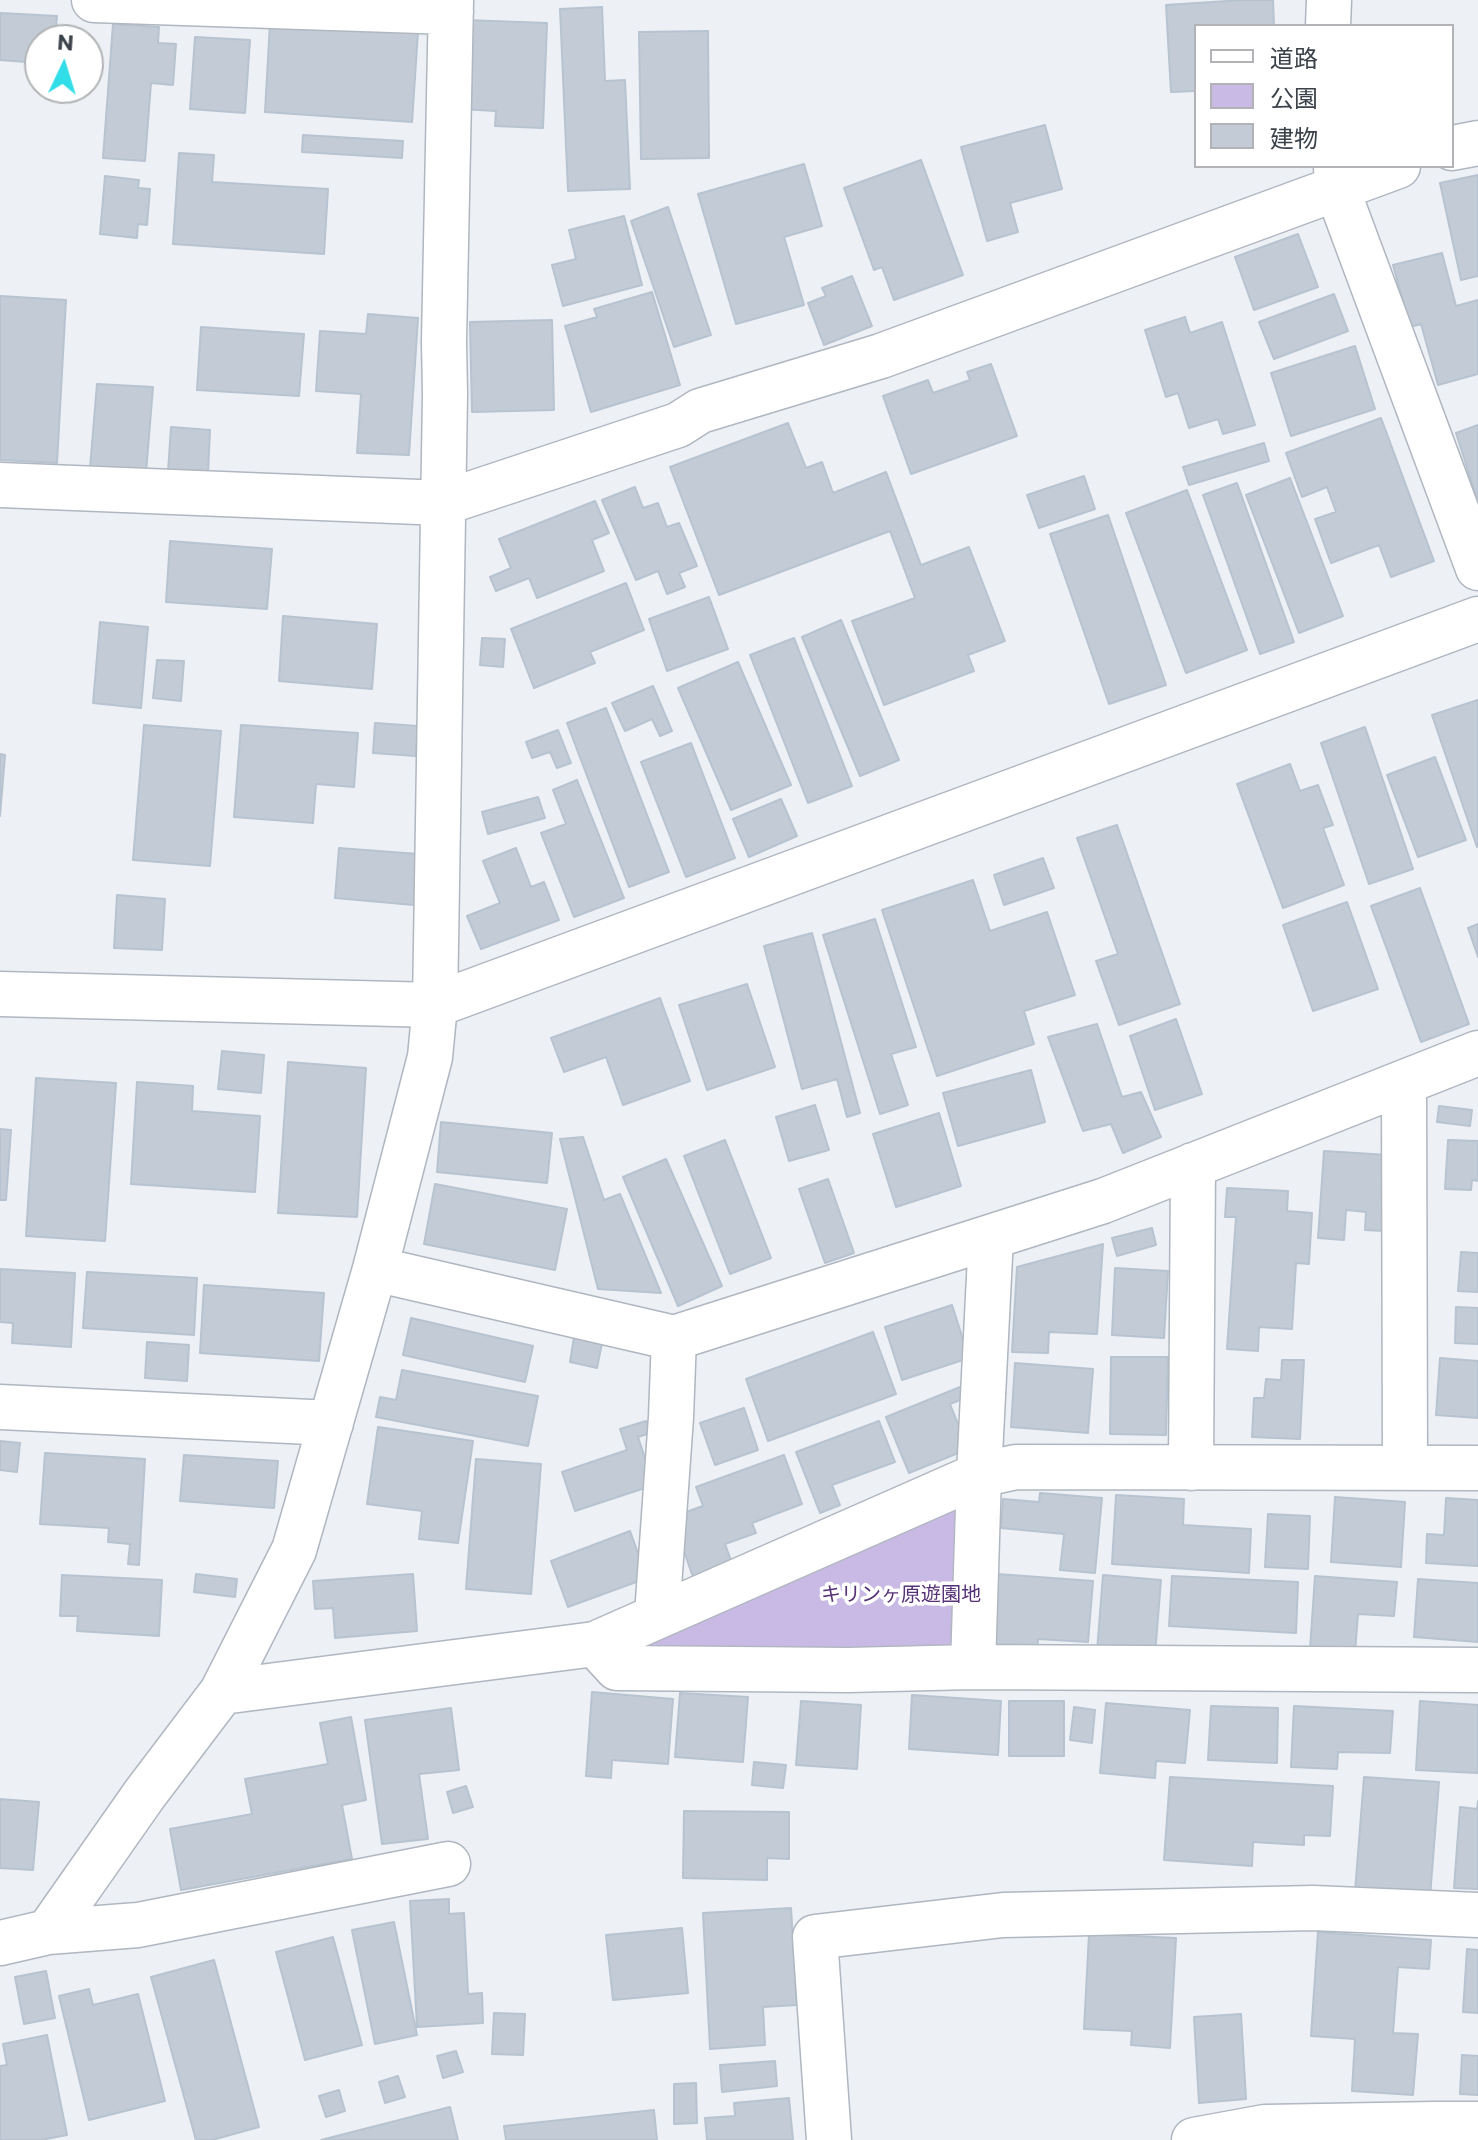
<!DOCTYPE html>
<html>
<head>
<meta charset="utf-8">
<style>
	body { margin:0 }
	#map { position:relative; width:1478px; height:2140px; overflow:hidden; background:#edf0f5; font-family:Commissioner,"Noto Sans JP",sans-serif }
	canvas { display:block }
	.legend { position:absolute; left:1194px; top:24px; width:260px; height:144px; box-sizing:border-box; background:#fff; border:2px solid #b1b3b6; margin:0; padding:10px 14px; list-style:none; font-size:24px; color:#3b4249 }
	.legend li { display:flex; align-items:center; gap:16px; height:40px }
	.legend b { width:40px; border:2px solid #b1b3b6 }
	.north { position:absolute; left:24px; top:24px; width:80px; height:80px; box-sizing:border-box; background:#fff; border:2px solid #b1b3b6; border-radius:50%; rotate:4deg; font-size:22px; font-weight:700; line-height:32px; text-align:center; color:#3b4249 }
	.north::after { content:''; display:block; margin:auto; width:28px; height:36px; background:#31dee8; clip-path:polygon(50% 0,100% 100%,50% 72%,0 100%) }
</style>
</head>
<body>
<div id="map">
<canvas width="1478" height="2140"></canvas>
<ul class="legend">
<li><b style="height:10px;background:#fff"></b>道路</li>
<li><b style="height:22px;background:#c9bae5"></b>公園</li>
<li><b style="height:22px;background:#c3ccd6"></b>建物</li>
</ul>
<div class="north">N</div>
</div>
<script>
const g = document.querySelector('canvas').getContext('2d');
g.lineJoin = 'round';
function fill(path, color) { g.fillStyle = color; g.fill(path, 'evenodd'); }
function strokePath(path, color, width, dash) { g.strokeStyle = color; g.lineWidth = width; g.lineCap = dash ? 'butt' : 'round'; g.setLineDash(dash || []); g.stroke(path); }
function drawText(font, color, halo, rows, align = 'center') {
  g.font = font + ' Commissioner,"Noto Sans JP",sans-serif'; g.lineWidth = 7; g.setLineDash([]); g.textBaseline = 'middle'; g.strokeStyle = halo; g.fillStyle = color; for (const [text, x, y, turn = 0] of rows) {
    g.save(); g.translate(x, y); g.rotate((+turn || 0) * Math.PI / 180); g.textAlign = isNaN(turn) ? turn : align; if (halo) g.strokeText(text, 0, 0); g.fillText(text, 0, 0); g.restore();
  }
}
const green = new Path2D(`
	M967,1498l-7,156 -306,2 -6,-16z`);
const building = new Path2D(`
	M1243,0h30l1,26h-78v65l-25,1 -5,-87z
	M602,7l3,74 20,-1 5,109 -62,2 -8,-182z
	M0,13l57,3 -2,24h-15v23l-40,-3z
	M464,20l83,3 -4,105 -48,-2 1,-15 -36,-2z
	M270,23l148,9 -6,90 -147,-10z
	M113,24l46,3 -1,16 18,1 -3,41 -22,-2 -6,78 -42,-3z
	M708,31l1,127 -68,1 -2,-127z
	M195,37l55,3 -5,73 -55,-4z
	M1045,125l17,64 -52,14 8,29 -31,9 -26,-94z
	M303,135l100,6 -1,17 -100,-6z
	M179,153l35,2 -2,27 116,7 -4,65 -151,-10z
	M921,160l42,115 -69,25 -12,-33 -8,3 -30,-82z
	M804,164l18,62 -38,11 20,68 -68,19 -38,-130z
	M1478,175v101l-17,4 -21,-97z
	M105,176l34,4 -1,8 12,1 -3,36 -9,-1 -1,14 -37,-4z
	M668,207l43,128 -37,12 -43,-126z
	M624,216l18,69 -79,21 -11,-41 24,-6 -7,-29z
	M1298,234l20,53 -64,23 -19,-53z
	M1442,253l14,53 22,-6v74l-40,11 -17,-61 -11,3 -17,-62z
	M852,276l20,50 -48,19 -16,-42 18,-7 -4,-8z
	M652,292l28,93 -89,27 -26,-86 32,-9 -3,-8z
	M1334,294l14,37 -74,28 -15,-37z
	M0,296l66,4 -9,163 -57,-3z
	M368,314l50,4 -9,137 -52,-2 4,-59 -45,-3 4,-60 46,3z
	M1185,317l5,16 32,-11 33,103 -32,9 -5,-15 -29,9 -11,-35 -12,4 -21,-67z
	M552,320l2,90 -82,2 -2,-90z
	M201,327l103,7 -5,62 -102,-6z
	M1355,346l20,63 -84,27 -20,-63z
	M991,364l26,72 -106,38 -28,-78 45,-16 5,13 37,-13 -3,-8z
	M97,384l56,3 -7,86 -56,-5z
	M1381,418l53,143 -43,16 -12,-32 -48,18 -16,-44 21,-7 -9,-25 -25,10 -16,-44z
	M788,423l18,45 16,-6 11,31 53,-21 35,93 48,-18 36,94 -37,14 6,16 -90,34 -32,-84 63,-23 -25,-67 -171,64 -49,-128z
	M1478,425v77l-22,-69z
	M171,427l39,3 -2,44 -40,-2z
	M1264,443l5,18 -80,24 -6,-18z
	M1084,476l11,33 -56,19 -12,-33z
	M1290,478l53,138 -44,17 -53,-138z
	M1237,483l57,159 -34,12 -57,-159z
	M635,487l8,21 15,-5 9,24 12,-4 18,43 -18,7 6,14 -18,7 -9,-23 -22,9 -34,-80z
	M1187,490l60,160 -61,23 -60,-160z
	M595,501l14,32 -17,7 12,31 -67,27 -8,-20 -33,13 -6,-14 21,-9 -12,-29z
	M1108,515l58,170 -57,19 -59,-170z
	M170,541l102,8 -5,60 -101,-7z
	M626,583l18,47 -54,22 5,11 -61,25 -23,-59z
	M709,597l19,52 -61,22 -18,-52z
	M283,616l94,8 -5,65 -93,-8z
	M841,620l58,140 -39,16 -58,-139z
	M100,622l48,5 -7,81 -48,-5z
	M482,638l23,1 -2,28 -23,-2z
	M794,638l58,148 -44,17 -58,-148z
	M157,660l27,1 -3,40 -28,-3z
	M738,662l53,123 -60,25 -53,-122z
	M653,686l19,45 -12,5 -8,-17 -27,12 -13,-28z
	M1478,700v146l-1,1 -45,-132z
	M606,708l63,164 -40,15 -62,-164z
	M375,723l43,3 -2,30 -43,-3z
	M144,725l77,6 -11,135 -77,-6z
	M241,725l117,8 -4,54 -38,-3 -3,39 -79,-6z
	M1365,727l48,142 -44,15 -48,-141z
	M558,730l13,33 -14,5 -7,-16 -18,6 -6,-16z
	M691,743l44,115 -49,19 -45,-115z
	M0,754l5,1 -5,61z
	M1435,757l31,83 -48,17 -31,-82z
	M1290,764l10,27 18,-6 15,40 -10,3 21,57 -61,23 -46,-124z
	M577,780l47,118 -50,19 -33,-84 25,-9 -13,-34z
	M538,797l7,21 -57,16 -6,-22z
	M781,799l16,37 -48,21 -16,-38z
	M1117,825l63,179 -61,21 -23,-64 22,-7 -41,-116z
	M339,848l79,6 -4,51 -79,-7z
	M516,848l15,39 13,-5 15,38 -78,29 -14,-33 33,-13 -17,-42z
	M1043,858l11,30 -50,17 -10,-30z
	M973,880l17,51 57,-19 28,83 -51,16 10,33 -97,32 -55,-166z
	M1420,888l49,136 -48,18 -50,-136z
	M117,895l48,4 -3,51 -48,-2z
	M1347,902l31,87 -65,22 -30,-86z
	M875,919l41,128 -25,7 17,51 -28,9 -57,-179z
	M1478,924v33l-10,-29z
	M812,933l48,180 -13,4 -10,-38 -35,10 -38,-143z
	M747,984l28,83 -68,23 -28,-85z
	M660,998l30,83 -67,24 -17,-48 -42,15 -13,-34z
	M1176,1019l26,75 -47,16 -25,-74z
	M1097,1024l25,73 19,-5 20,45 -38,16 -12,-29 -28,7 -35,-94z
	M222,1051l42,4 -3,38 -43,-4z
	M288,1062l78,6 -9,149 -79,-4z
	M1031,1070l14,52 -87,24 -15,-53z
	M36,1078l80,5 -11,158 -79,-5z
	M137,1082l56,4 -1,25 68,5 -5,76 -124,-8z
	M815,1105l14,45 -40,11 -13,-44z
	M1439,1106l33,4 -2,16 -33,-4z
	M939,1113l22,73 -65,21 -23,-73z
	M441,1122l111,11 -5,50 -110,-11z
	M0,1129l11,1 -5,70h-6z
	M583,1137l21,63 16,-6 41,99 -63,-4 -38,-150z
	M725,1140l46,118 -41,16 -46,-118z
	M1448,1140l30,1v40l-6,-1 -1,10 -26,-1z
	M1324,1151l64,4 -5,76 -18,-1 1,-18 -20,-2 -2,30 -26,-2z
	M666,1159l56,127 -44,20 -55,-129z
	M828,1179l26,74 -29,10 -26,-74z
	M435,1184l132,25 -12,61 -131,-26z
	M1227,1188l61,3 -1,20 25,2 -3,51 -13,-1 -4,66 -33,-2 -1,24 -31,-2 9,-132h-11z
	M1152,1228l4,17 -39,11 -5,-18z
	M1103,1244l-6,90 -48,-2 -1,21 -36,-1 5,-85z
	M1461,1252l17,1v39l-20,-1z
	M1115,1268l53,3 -4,67 -52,-3z
	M0,1269l75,4 -4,74 -59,-4 1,-20 -13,-1z
	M87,1272l110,6 -3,57 -111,-7z
	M204,1285l120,8 -5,68 -119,-8z
	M952,1305l17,53 -67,22 -17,-53z
	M1456,1307l22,1v36l-23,-1z
	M411,1318l122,28 -8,36 -122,-27z
	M873,1332l23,62 -128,47 -22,-62z
	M574,1337l28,6 -5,25 -27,-6z
	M147,1342l42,3 -2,36 -42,-3z
	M1111,1357h57l-2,78 -56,-1z
	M1440,1358l38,3v57l-42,-3z
	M1282,1360h22l-4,79 -48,-2 2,-39h10l2,-19 15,1z
	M1015,1363l78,6 -5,64 -77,-6z
	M402,1370l136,26 -10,50 -152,-29 4,-20 16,3z
	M965,1385l5,11 -20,8 18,45 -59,24 -23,-56z
	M744,1408l14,42 -43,15 -15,-42z
	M646,1421l4,12 -12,4 16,48 -79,26 -13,-39 65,-22 -7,-21z
	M879,1421l16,41 -63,23 8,20 -20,8 -24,-61z
	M378,1427l95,14 -15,102 -39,-4 3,-28 -55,-7z
	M0,1441l20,2 -3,29 -17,-2z
	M45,1453l100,6 -6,106 -11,-1 2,-20 -22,-2 1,-14 -69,-4z
	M184,1455l94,6 -4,47 -94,-7z
	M784,1455l18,49 -50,19 4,10 -31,11 7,19 -39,14 -21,-60 31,-11 -7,-19z
	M476,1459l65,5 -10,130 -65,-5z
	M1040,1493l62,5 -7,75 -35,-3 4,-36 -63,-6 2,-29 36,3z
	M1116,1495l68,4 -1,26 68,4 -2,44 -137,-9z
	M1335,1497l70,5 -4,65 -70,-5z
	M1446,1498l32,2v66l-52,-3 1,-29 17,1z
	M1268,1514l42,2 -2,53 -43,-2z
	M630,1531l17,47 -79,29 -17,-46z
	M196,1574l41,5 -2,18 -41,-5z
	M413,1574l4,57 -82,7 -2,-30 -18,1 -2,-28z
	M997,1574l96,7 -5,61 -50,-3 -1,15 -46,-4z
	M62,1575l100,5 -3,56 -82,-5 1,-15h-18z
	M1103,1575l58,5 -6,75 -58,-4z
	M1172,1576l126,6 -2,51 -127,-7z
	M1315,1576l82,6 -3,34 -36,-2 -3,39 -45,-4z
	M1418,1579l60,4v59l-64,-5z
	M592,1692l81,7 -5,65 -56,-4 -1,18 -25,-2z
	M680,1693l68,4 -5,65 -68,-5z
	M912,1695l89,6 -3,54 -89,-6z
	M801,1701l60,4 -4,64 -61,-4z
	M1009,1701h55v55h-55z
	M1420,1701l58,4v68l-62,-3z
	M1106,1703l84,7 -5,53 -29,-2 -1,17 -55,-5z
	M1211,1706l67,2 -1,55 -69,-3z
	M1294,1706l99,5 -3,42 -52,-1 -1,17 -46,-2z
	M1074,1707l21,3 -3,33 -22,-3z
	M451,1708l8,62 -40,4 9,65 -46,5 -17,-124z
	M351,1717l15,83 -24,5 10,54 -171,31 -11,-61 82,-15 -7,-35 83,-15 -8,-41z
	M754,1762l32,3 -3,23 -31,-3z
	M1170,1777l163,9 -3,50 -26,-1v10l-51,-3 -1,24 -88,-6z
	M1364,1777l75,5 -9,115 -75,-5z
	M466,1786l7,21 -20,6 -6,-21z
	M0,1799l39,3 -6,68 -33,-2z
	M1478,1801v88l-24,-1 6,-81 17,2z
	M684,1811l105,1v47l-22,-1v22l-84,-2z
	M449,1899v15l15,-1 4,81 14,-1 1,30 -66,4 -7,-126z
	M791,1908l6,97 -34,2 2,38 -55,4 -7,-136z
	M394,1922l23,113 -42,9 -23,-114z
	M682,1928l6,65 -75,7 -7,-65z
	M1318,1932l113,8 -2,29 -31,-2 -5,66 25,1 -5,61 -61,-4 3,-52 -44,-3z
	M1089,1934l87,4 -6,110 -39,-3 1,-14 -48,-2z
	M333,1937l29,108 -57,15 -29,-108z
	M1467,1949l11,1v63l-15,-1z
	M214,1960l45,167 -47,13h-16l-45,-163z
	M46,1971l9,47 -31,6 -9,-47z
	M89,1989l4,16 45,-11 27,107 -76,19 -30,-124z
	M494,2013l31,1 -2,41 -31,-1z
	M1241,2014l5,85 -47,4 -5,-86z
	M47,2035l20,100 -26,5h-41v-74l7,-1 -4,-21z
	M456,2051l7,21 -20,6 -6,-22z
	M1462,2055l16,1v39l-18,-1z
	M775,2061l2,25 -55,6 -2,-27z
	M398,2076l7,21 -20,6 -6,-21z
	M696,2083l1,40 -23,1v-40z
	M339,2090l6,21 -19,6 -7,-21z
	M789,2098l4,42h-86l-2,-22 30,-2 -1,-13z
	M450,2107l8,33h-137z
	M654,2110l3,30h-151l-2,-14z`);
const minor = new Path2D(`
	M94,0l357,12
	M1328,26l1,-26
	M1452,148l26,-5
	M1336,166l1,23 141,379
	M0,485l443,18 235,-78 22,-14 181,-55 517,-190
	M0,994l435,11 1043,-386
	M1404,1083l1,385
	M375,1269l299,69 429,-137 375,-148
	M0,1407l331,16
	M1191,1468l2,-303
	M657,1615l14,-198 3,-79
	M595,1644l22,24 231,2 125,-3 505,3
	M973,1667l6,-192 12,-238
	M222,1692l373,-48 384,-169 37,-8 462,1
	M48,1932l90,-7 310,-61
	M0,1943l48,-11 96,-137 78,-103 72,-142 81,-281 55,-212 5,-52 10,-611 -1,-53 7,-341
	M829,2140l-14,-203 188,-22 310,-7 165,7
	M1194,2140l71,-13 170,-3
	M1433,2140l2,-16h43`);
const parkNames = [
	["キリンヶ原遊園地",901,1594]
];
fill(green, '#c9bae5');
fill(building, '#c3ccd6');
strokePath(building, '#b7c3d0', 2);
strokePath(minor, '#b0b7c0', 47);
strokePath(minor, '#fff', 44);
drawText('20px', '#563277', '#fff', parkNames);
</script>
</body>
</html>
